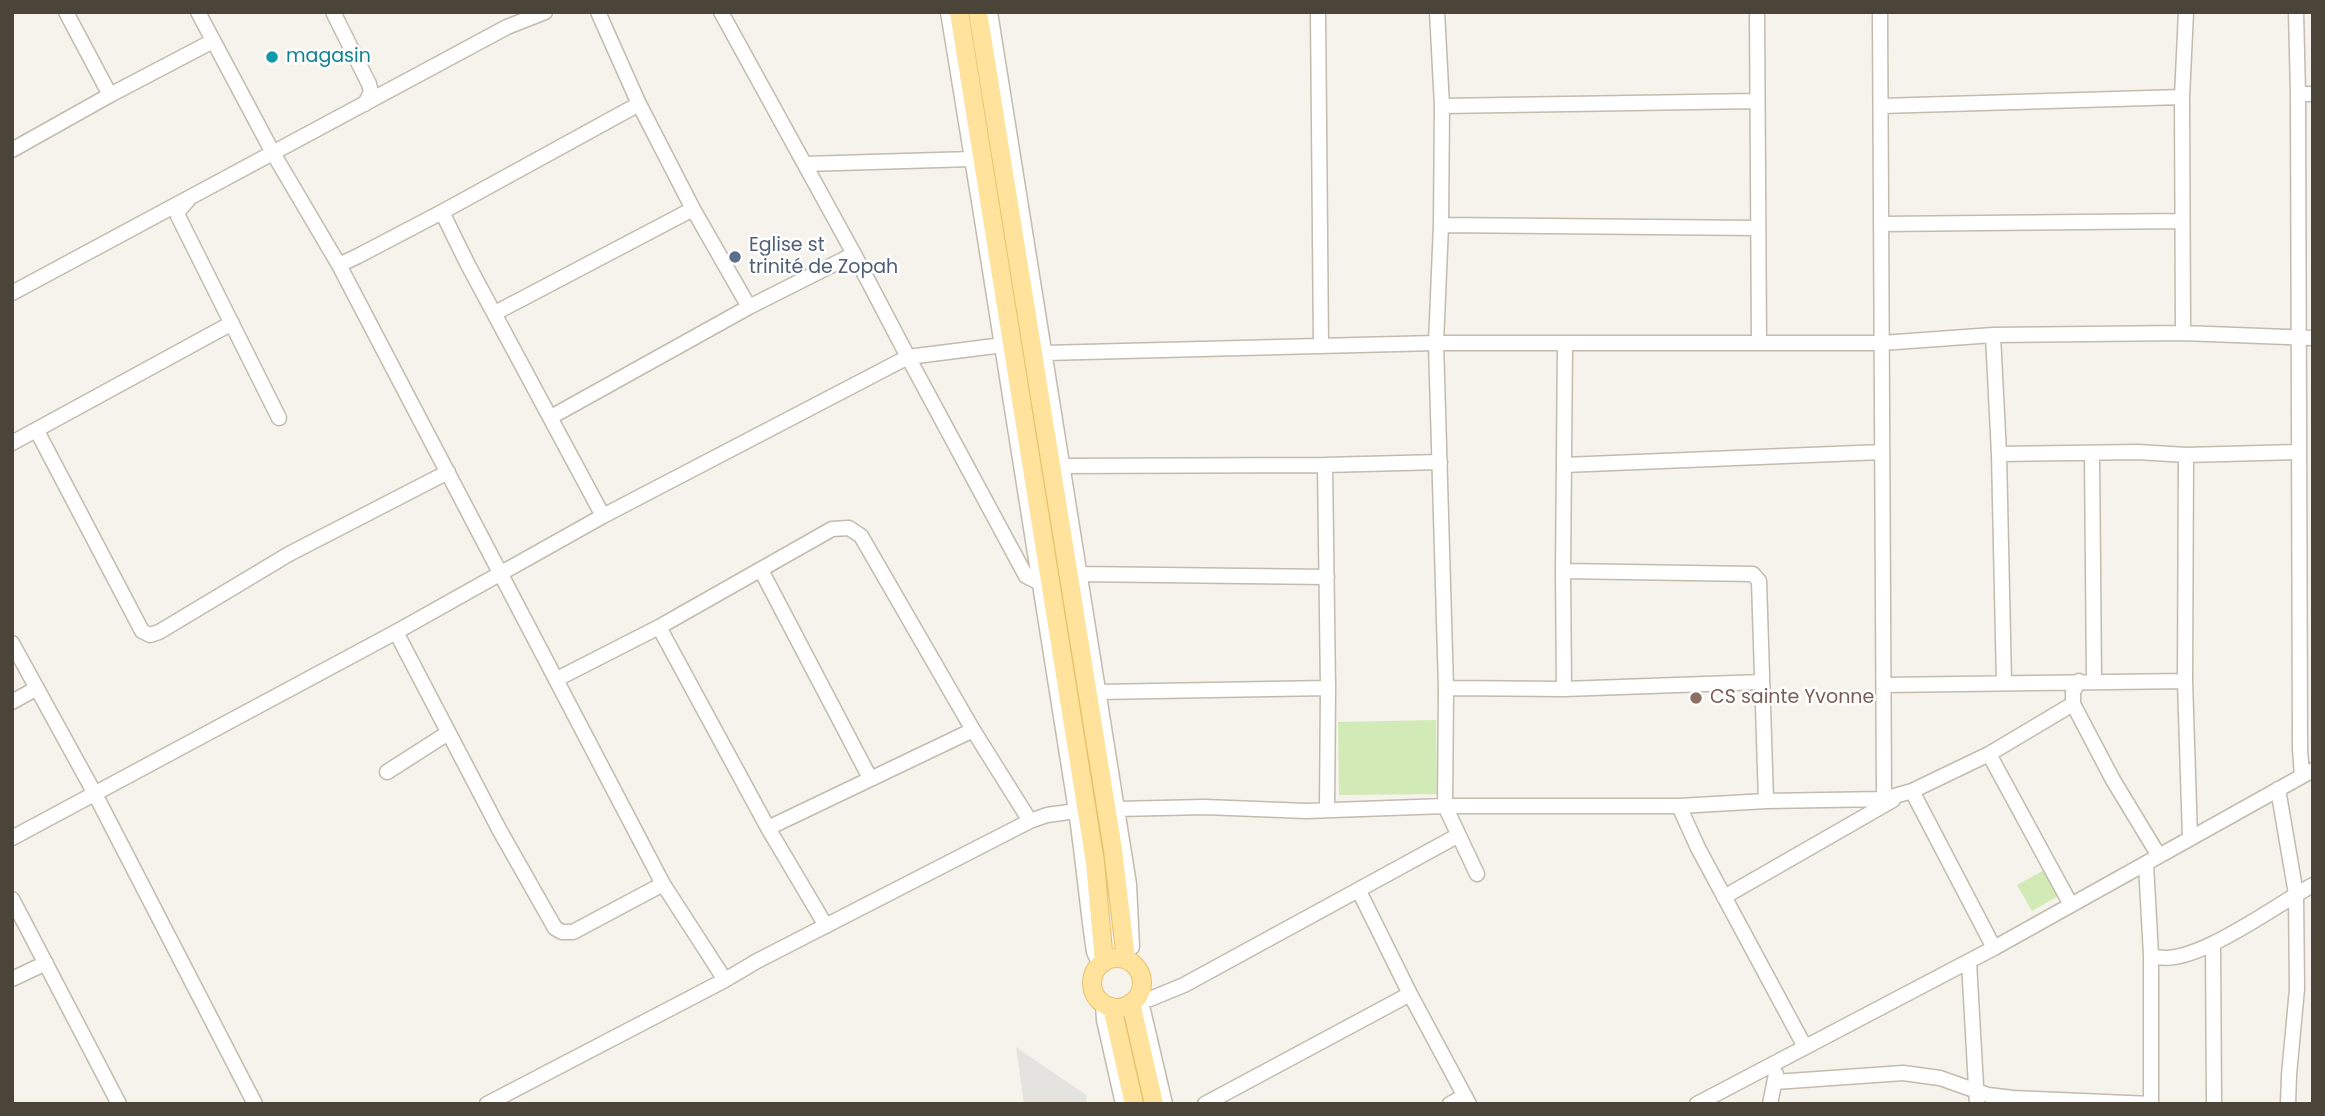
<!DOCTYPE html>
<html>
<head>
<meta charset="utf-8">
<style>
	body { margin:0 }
	#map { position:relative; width:2325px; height:1116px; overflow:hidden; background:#f6f3ec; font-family:Poppins,sans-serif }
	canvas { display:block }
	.frame { position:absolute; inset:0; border:14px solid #4b4439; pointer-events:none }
</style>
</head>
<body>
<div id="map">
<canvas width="2325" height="1116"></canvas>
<div class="frame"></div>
</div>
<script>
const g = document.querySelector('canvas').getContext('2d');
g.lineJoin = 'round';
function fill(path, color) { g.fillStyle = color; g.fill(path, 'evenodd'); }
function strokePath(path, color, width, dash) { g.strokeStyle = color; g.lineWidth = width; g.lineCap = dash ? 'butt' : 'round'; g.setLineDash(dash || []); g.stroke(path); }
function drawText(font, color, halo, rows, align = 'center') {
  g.font = font + ' Poppins,sans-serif'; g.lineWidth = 5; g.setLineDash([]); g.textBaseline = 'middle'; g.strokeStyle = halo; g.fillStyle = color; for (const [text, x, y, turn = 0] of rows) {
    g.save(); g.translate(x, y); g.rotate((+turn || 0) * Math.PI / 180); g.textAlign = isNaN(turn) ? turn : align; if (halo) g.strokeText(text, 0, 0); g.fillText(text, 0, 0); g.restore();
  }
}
const green = new Path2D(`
	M1436,720l1,74 -98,1 -1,-73z
	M2046,869l14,26 -28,16 -15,-26z`);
const parking = new Path2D(`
	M1016,1047l70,48 1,9h-63z`);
const minor = new Path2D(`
	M66,12l44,83
	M198,12l75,141 66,112 324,619 62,96
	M333,12l36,72 2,8 -6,12
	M598,12l41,92 54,105 56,98
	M721,12l133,242 54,103 118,219 12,6
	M948,12c44,266 86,532 128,799 7,47 11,94 18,141l6,13
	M990,12l127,797 12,75 3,63
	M1318,12l3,334
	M1437,12l5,94 -1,119 -5,118 10,345 -1,118 32,68
	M1757,12l2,331
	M1880,12l4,787
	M2296,12l2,82 2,655 2,27
	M2298,94h15
	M1442,106l314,-5
	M1881,106l301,-9
	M12,150l98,-55 103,-54
	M805,164l167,-5
	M188,200l-9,10 -1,6 101,202
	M442,212l25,51 136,253
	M1881,224l301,-3
	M1441,225l317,3
	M339,265l19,-9 84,-44 197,-108
	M12,293l495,-266 38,-15
	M495,313l198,-104
	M2183,333l-1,-236 4,-85
	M1993,335l6,119 5,229
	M1045,353l391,-10h446l111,-8 190,-2 130,5
	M551,417l198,-110 105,-53
	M37,431l105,200 8,4 9,-3 130,-78 159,-82
	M12,443l220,-120
	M1999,454l139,-2 48,3 112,-3
	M2092,454l2,227
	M2186,455l-1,226 5,157
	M1325,465l3,223 -1,121
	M1564,465l318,-13
	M1062,466l263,-1 115,-3
	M761,570l109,208
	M1563,571l190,3 6,7 7,220
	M1079,574l248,3
	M659,627l109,201 58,98
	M396,632l104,199 55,97 7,4h11l90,-48
	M12,643l83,151 160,310
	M557,679l102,-52 173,-98 17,-1 12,8 112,194 57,91
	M2079,681l-6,11v12l40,76 46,76
	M1884,685l301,-4
	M1446,688l118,1 198,-7
	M1564,689l-1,-118 2,-227
	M1098,692l230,-4
	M12,702l25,-14
	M1989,754l82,151
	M387,772l61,-39
	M2278,789l18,105 1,95 -8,86 -1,29
	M1912,791l82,157
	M1679,806l19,42 107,199
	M1117,809l88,-2 101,4 139,-5h234l87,-5 118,-2 28,-8 77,-37 84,-50
	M768,828l205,-98
	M12,838l384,-206 207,-116 305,-159 95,-12
	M2146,864l5,91v149
	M1359,891l51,103 59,110
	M1724,897l169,-97
	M12,899l107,205
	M2213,945l1,159
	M2151,955c36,18 127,-52 162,-70
	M1969,962l8,142
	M12,979l34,-16
	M1137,997l13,2 34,-14 273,-149
	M1137,997l6,13 22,94
	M1103,1002l1,18 19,84
	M1775,1082l128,-9 37,5 48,17 25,3 138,6
	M487,1104l238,-124 32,-19 273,-140 17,-6 29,-4
	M1205,1104l205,-110
	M1450,1104l15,-8
	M1697,1104l297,-156 319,-178
	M1770,1104l6,-30`);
const major = new Path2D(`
	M959,12l136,850 9,100
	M978,12l135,838 13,109
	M1092 983a25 25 0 1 1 50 0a25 25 0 1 1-50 0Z
	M1131,1003l23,101
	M1112,1007l22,97`);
const markers = [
	[272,57,7,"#0f9aa8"],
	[735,257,7,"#5c6f8a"],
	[1696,698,7,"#8d6e63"]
];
const cultureNames = [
	["magasin",286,57]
];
const serviceNames = [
	["Eglise st",749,246],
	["trinité de Zopah",749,268]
];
const educationNames = [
	["CS sainte Yvonne",1710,698]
];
fill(green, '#d2eab5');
fill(parking, '#e5e3e0');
strokePath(minor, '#c2bbae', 17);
strokePath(major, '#e6c16a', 20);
strokePath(minor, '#fff', 14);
strokePath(major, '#ffe39c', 18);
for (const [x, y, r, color] of markers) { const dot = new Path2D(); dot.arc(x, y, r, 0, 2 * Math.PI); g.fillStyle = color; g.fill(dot); strokePath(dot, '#fff', 2.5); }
drawText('19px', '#0d838f', '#fff', cultureNames, 'left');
drawText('19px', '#4e5e75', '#fff', serviceNames, 'left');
drawText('19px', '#785e54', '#fff', educationNames, 'left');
</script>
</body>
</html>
